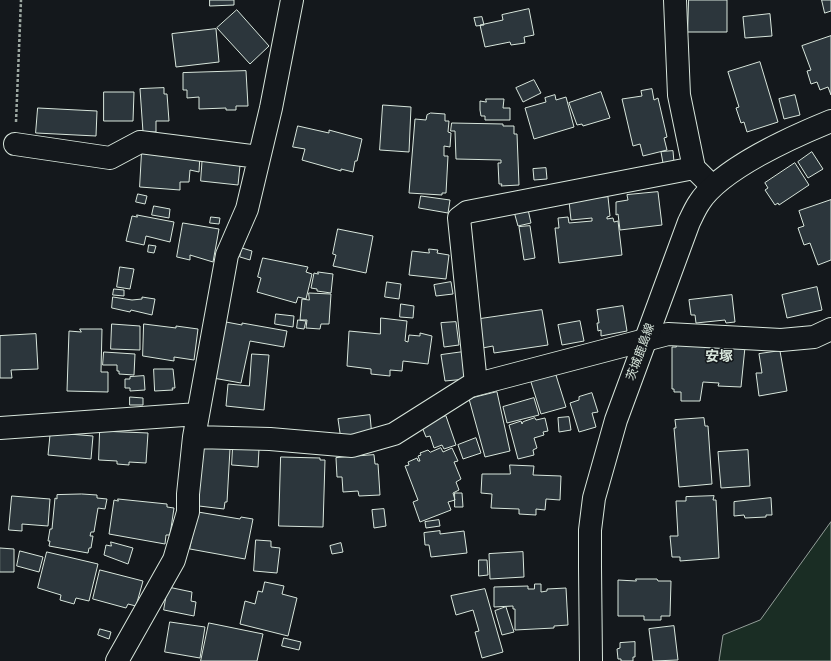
<!DOCTYPE html>
<html>
<head>
<meta charset="utf-8">
<style>
	body { margin:0 }
	canvas { display:block; background:#14181c }
</style>
</head>
<body>
<canvas width="831" height="661"></canvas>
<script>
const g = document.querySelector('canvas').getContext('2d');
g.lineJoin = 'round';
function fill(path, color) { g.fillStyle = color; g.fill(path, 'evenodd'); }
function strokePath(path, color, width, dash) { g.strokeStyle = color; g.lineWidth = width; g.lineCap = dash ? 'butt' : 'round'; g.setLineDash(dash || []); g.stroke(path); }
function drawText(font, color, halo, rows, align = 'center') {
  g.font = font + ' "Varela Round","Noto Sans JP",sans-serif'; g.lineWidth = 3; g.setLineDash([]); g.textBaseline = 'middle'; g.strokeStyle = halo; g.fillStyle = color; for (const [text, x, y, turn = 0] of rows) {
    g.save(); g.translate(x, y); g.rotate((+turn || 0) * Math.PI / 180); g.textAlign = isNaN(turn) ? turn : align; if (halo) g.strokeText(text, 0, 0); g.fillText(text, 0, 0); g.restore();
  }
}
const green = new Path2D(`
	M831,522v139h-112l4,-26 37,-15z`);
const building = new Path2D(`
	M210,0h24v5l-24,1z
	M689,0h38v32h-39z
	M822,0h9v11l-6,2z
	M529,9l5,26 -10,2 1,6 -14,2 -1,-3 -25,5 -5,-22 23,-5 -1,-5z
	M237,10l32,36 -19,18 -33,-36z
	M770,14l2,22 -27,2 -2,-21z
	M482,17l2,8 -8,1 -2,-8z
	M216,29l3,33 -43,5 -4,-33z
	M831,36v59l-3,-8 -8,3 -3,-8 -6,2 -4,-13 4,-1 -9,-24z
	M760,62l18,60 -31,10 -3,-10 -3,1 -5,-15 3,-1 -11,-35z
	M246,71l2,35h-12v4h-10v-2l-27,1v-12l-12,1v-8h-4v-17z
	M534,80l7,13 -18,9 -7,-14z
	M164,88v6h3l2,27h-13v11h-13l-3,-43z
	M652,89l2,11 4,-2 9,39 -3,1 3,12 -24,6 -3,-12 -7,2 -11,-47 20,-3 -1,-5z
	M104,92h30l-1,29h-29z
	M601,92l9,26 -27,8 -1,-2 -5,1 -8,-22z
	M555,95l1,5 10,-3 8,30 -40,12 -9,-31 21,-6 -1,-4z
	M795,95l5,20 -16,4 -5,-20z
	M486,99h18l-1,9h7v12h-25v-4h-4l-1,-6v-9l6,1z
	M383,105l28,2 -2,45 -29,-2z
	M38,108l59,3 -1,25 -60,-3z
	M431,113l14,1v7h4l-1,11 3,1 -1,14 -6,-1v10h4l-2,37h-4v2l-33,-2 6,-74 11,1 1,-5z
	M452,123l51,1v2h11v8h3l2,51 -18,1 1,-2h-3l-1,-21h3v-3l-45,-1 -1,-28h-4z
	M298,126l31,7v-3l33,9 -5,22h-2l-2,11 -12,-3v2l-39,-11 3,-11 -12,-2z
	M142,151l58,4 -1,17 -9,-2 -1,12h-9v8l-40,-3z
	M673,151l1,11 -11,1 -2,-11z
	M812,152l11,17 -15,9 -10,-16z
	M203,153l38,3 -3,29 -37,-4z
	M795,163l14,22 -30,20 -1,-2 -3,2 -10,-15 3,-2 -3,-5z
	M546,168l1,11 -13,1 -1,-11z
	M658,192l4,33 -42,5 -2,-16 -2,1v-13l12,-2 -1,-5z
	M138,194l9,2 -2,8 -9,-2z
	M421,196l29,4 -2,13 -29,-5z
	M608,197l2,19 -3,1v2l6,-1 1,4 4,-1 4,34 -63,8 -4,-35h4l-1,-10 10,-1 1,6 23,-2v-3l-21,2 -2,-19z
	M831,200v60l-13,5 -8,-22 -6,2 -6,-17 6,-2 -5,-15z
	M527,205l4,18 -13,3 -5,-18z
	M154,206l16,3 -1,9 -17,-3z
	M137,215l37,7 -4,20 -24,-6 -2,9 -18,-4 6,-25 5,1z
	M211,217l9,1 -1,6 -9,-1z
	M183,223l36,6 -6,33 -23,-7v5l-13,-3z
	M530,226l5,32 -11,2 -5,-33z
	M338,229l35,7 -7,37 -33,-7 3,-11 -3,-1z
	M149,245l7,1 -2,7 -6,-1z
	M242,248l10,3 -2,9 -10,-3z
	M429,249l9,1 -1,3 12,2 -3,24 -37,-4 3,-24 17,2z
	M263,258l45,9 -2,5 6,2 -6,25 -8,-2 -2,6 -39,-11 4,-14 -3,-1z
	M120,267l14,2 -4,20 -13,-2z
	M318,272l15,2 -2,19 -14,-2v-2l-6,-1 3,-15 4,1z
	M387,282l14,2 -2,15 -14,-2z
	M451,282l2,12 -17,2 -2,-11z
	M817,287l5,23 -35,8 -5,-23z
	M114,289l10,1v6l-11,-1z
	M309,293l22,1 -2,30h-8l-1,5 -14,-1 1,-8h-7l2,-21 7,1z
	M732,295l3,27 -9,1 -1,-3 -29,3 -1,-8h-4l-2,-15z
	M113,297l19,3 10,-1v-2l13,2 -3,16 -21,-5 -1,2 -18,-4z
	M401,304l13,2 -1,12 -13,-1z
	M623,306l4,25 -26,5v-6l-3,1 -1,-8h2l-2,-13z
	M542,310l6,35 -54,8 -1,-7 -16,3 -4,-29z
	M276,314l18,2 -1,11 -18,-3z
	M381,318l26,3 -2,20 3,1 1,-7 11,1v-3l12,3 -4,28 -25,-3 -1,10 -12,-1v6l-19,-2v-5l-24,-3 2,-35 31,3z
	M298,320l8,1 -2,8 -7,-1z
	M580,321l4,20 -22,4 -4,-20z
	M226,322l16,3v-2l45,8 -3,16 -34,-6 -9,42 -28,-5z
	M456,322l3,23 -15,2 -3,-24z
	M112,324l28,2v24l-29,-1z
	M144,324l32,4v-2l22,3 -4,31 -20,-3v4l-31,-5z
	M80,329h22l-1,43h7v20l-41,-1 2,-60 12,1z
	M36,334l2,35 -27,1 1,8h-12v-42z
	M676,343l69,4 -4,40 -23,-1 1,-3 -16,-1 -3,19h-19v-9h-7v-3h-2v-42h4z
	M780,351l7,40 -28,5 -3,-23h6l-3,-19z
	M104,352l31,2 -1,21 -15,-1v-3h-2v-6h-14z
	M463,352l3,27 -21,2 -4,-26z
	M252,354l17,1 -5,55 -38,-4 2,-22 21,2z
	M154,369h19l2,19h-3l1,2 -18,1z
	M555,372l11,35 -25,7 -11,-35z
	M144,376l1,14 -15,1v-3h-5v-9h5v-2z
	M497,392l13,59 -25,6 -16,-58z
	M592,393l6,19 -6,1 4,14 -17,5 -9,-29 9,-3v-3z
	M130,397l13,1v7h-13z
	M534,398l5,17 -32,8 -4,-16z
	M370,415l2,22 -31,3 -3,-21z
	M446,416l10,29 -12,4 -2,-4 -8,3 -4,-12 -4,1 -4,-10 3,-4z
	M569,417l2,13 -12,2 -1,-14z
	M535,418l1,2 9,-2 3,13 -5,1 1,3 -10,3 3,10 -4,2 1,5 -16,4 -9,-34 12,-4 1,3 1,-2z
	M704,418l1,8h3l4,58 -33,3 -5,-59h2l-1,-8z
	M100,431l48,2 -2,30 -17,-1v3l-12,-1v-3l-18,-1z
	M57,433l36,3 -2,23 -43,-4 2,-20h6z
	M476,438l5,15 -18,6 -5,-14z
	M197,447l33,2 -3,53h-2l-1,7 -25,-3v-6h-6z
	M233,447l26,2 -1,18 -26,-2z
	M441,448l2,4 9,-4 6,13 -4,1 7,17 -5,3 3,8 -6,3 2,7 -7,2 3,8 -31,12 -7,-20 5,-2 -13,-34 4,-1 -1,-3 9,-4 1,3h2l-2,-5 3,-1 -1,-2 8,-3 2,2z
	M748,450l2,36 -29,2 -3,-36z
	M374,455l1,9h3l2,31 -21,1 -1,-5 -15,1 -1,-15h-5l-1,-19z
	M281,457l39,1v2h5l-2,67 -44,-1z
	M510,465l24,1 -1,9 28,1 -1,24 -14,-1 -1,11 -9,-1v6l-17,-1v-5l-28,-1 1,-14 -11,-1 1,-19h28z
	M455,493h7l1,14h-8z
	M82,494l15,1v3l10,1 -2,10 -7,-1 -4,24h-3l-1,4h3l-2,12h-2l-1,5 -39,-7 1,-5h-2l2,-12h2l3,-31 2,1v-4z
	M12,496l38,3 -2,27 -26,-2v7l-13,-1z
	M714,496l-1,4h3l3,58 -39,3v-4h-8l-2,-21h8l-2,-35h10v-4z
	M771,498l1,17h-6v2l-21,1 -1,-3 -10,1v-14z
	M118,499l49,5v3l7,1 -4,27h-4l-1,9 -56,-10 5,-34 4,1z
	M384,509l2,17 -12,2 -2,-18z
	M198,512l42,7 1,-2 12,2 -8,40 -55,-10z
	M439,520l1,6 -14,2 -1,-6z
	M440,531v3l24,-3 3,22 -36,4 -2,-12h-4l-1,-12z
	M256,540l15,1v6l9,1 -3,25 -23,-2z
	M111,542l22,6 -5,16 -24,-9 2,-10 5,1z
	M341,543l2,9 -11,2 -2,-8z
	M0,548l14,1v23h-14z
	M20,551l23,6 -4,15 -22,-6z
	M47,552l51,12 -9,37 -13,-3 -2,6 -14,-4 1,-5 -23,-7z
	M523,552l1,25 -34,2 -1,-25z
	M479,560h8l1,15 -9,1z
	M100,570l43,11 -7,25 -8,-2 -2,4 -33,-9z
	M636,579h21l1,2h13l-1,35h-9v4h-17v-4h-26v-36l18,1z
	M265,582l19,4 -2,8 15,4 -9,38 -48,-12 5,-23 10,3 3,-13 4,1z
	M535,584h6v8l6,-1v-2l19,-1 2,37 -14,1v2l-39,2v-21h-2v-3l-19,1v-20l34,-1v3h6z
	M168,587l24,5 -1,9 5,1 -2,14 -30,-6z
	M485,589l18,63 -21,6 -7,-26 4,-1 -6,-21 -17,5 -5,-19z
	M506,607l8,25 -12,3 -7,-24z
	M170,622l35,5 -5,31 -35,-6z
	M209,623l54,11 -6,27h-56z
	M674,626l4,34 -25,1 -4,-32z
	M100,629l11,3 -2,7 -11,-4z
	M284,638l17,4 -2,8 -17,-4z
	M635,642v15h-2v4h-12v-2h-3l-1,-10 3,-1v-5z`);
const path = new Path2D(`
	M16,122l5,-122`);
const minor = new Path2D(`
	M675,0l4,95 15,73 11,11
	M15,144l95,14 30,-16 119,15
	M476,384l-17,-166 8,-6 227,-44
	M0,428l198,-14
	M194,437l76,2 82,7 42,-12 76,-48 198,-52 113,6 33,-3 17,-8
	M117,661l57,-101 14,-48v-18l6,-57 33,-182 20,-46 24,-101 21,-108`);
const major = new Path2D(`
	M591,661l-1,-94v-37l4,-32 22,-78 73,-198c3,-6 6,-13 10,-19 21,-34 95,-67 132,-82`);
const streetNames = [
	["茨城鹿島線",641,352,-70]
];
const quarterNames = [
	["安塚",719,357]
];
fill(green, '#1a2d24');
strokePath(green, '#939e99', 1);
fill(building, '#2c363c');
strokePath(building, '#d8e6dc', 1);
strokePath(minor, '#d8e6dc', 24);
strokePath(major, '#d8e6dc', 24);
strokePath(path, '#9da8a2', 2.5, [3, 2]);
strokePath(minor, '#14181c', 22);
strokePath(major, '#14181c', 22);
drawText('12px', '#d8e6dc', '#14181c', streetNames);
drawText('bold 14px', '#d8e6dc', '#14181c', quarterNames);
</script>
</body>
</html>
